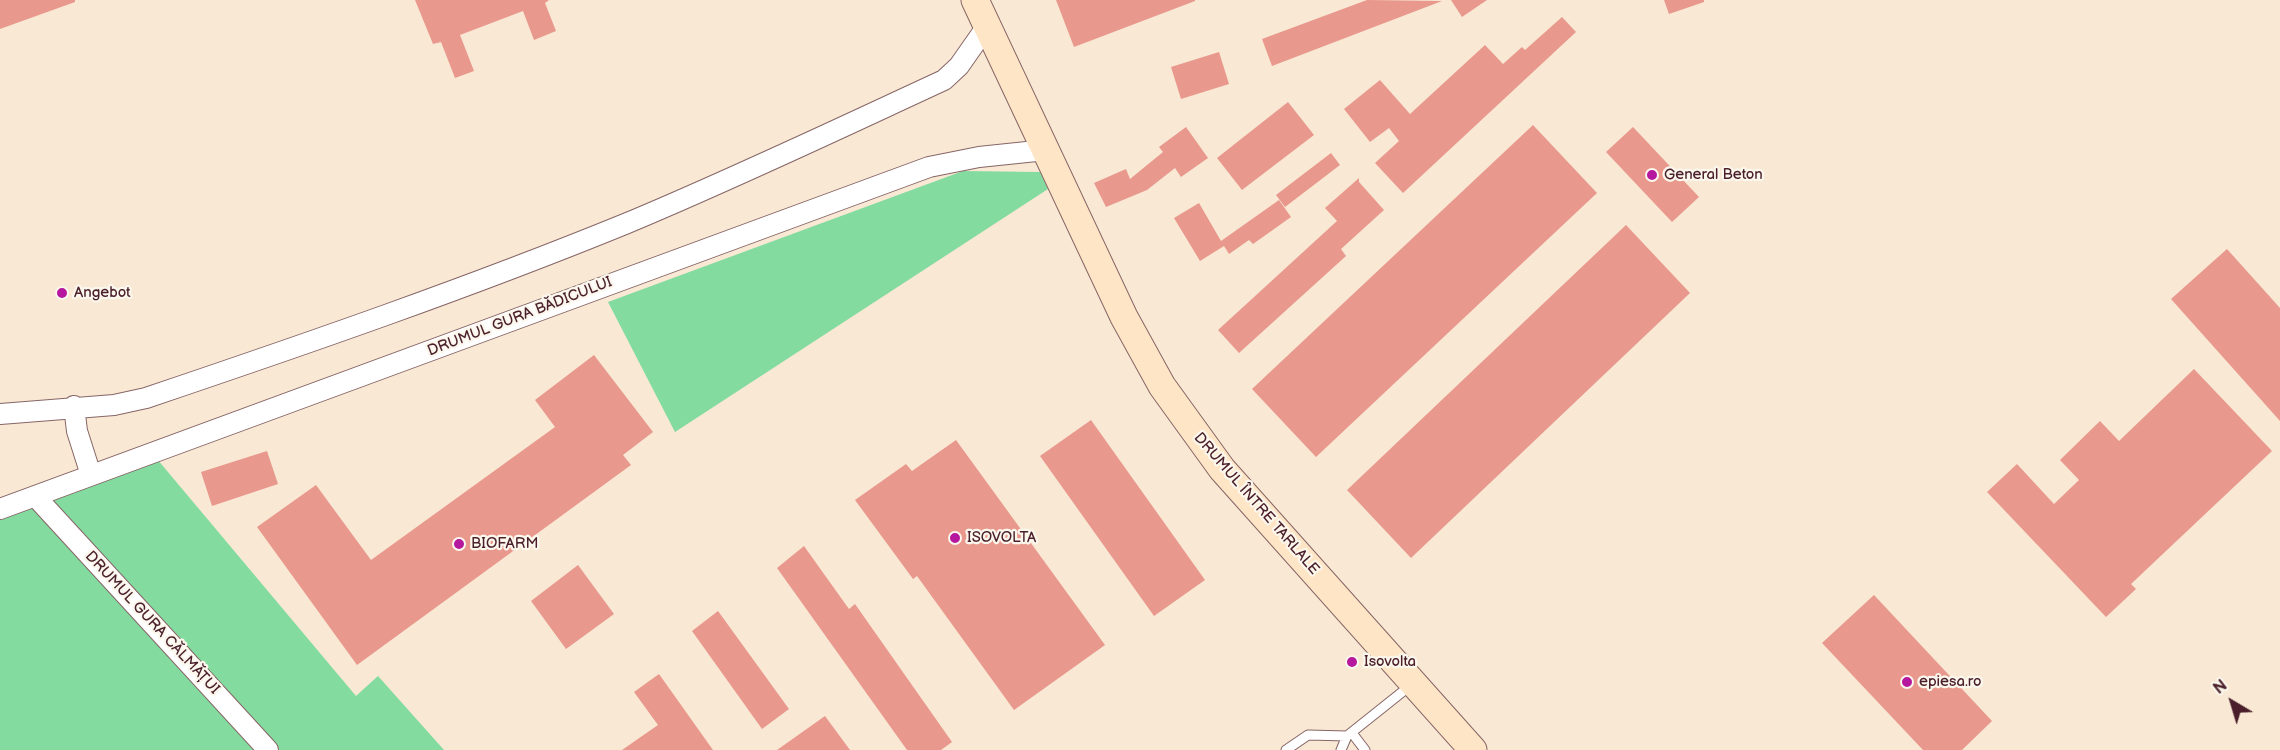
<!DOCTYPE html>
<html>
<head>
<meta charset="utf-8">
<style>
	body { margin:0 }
	#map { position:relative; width:2280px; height:750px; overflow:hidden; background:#f8e8d4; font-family:"Balsamiq Sans",sans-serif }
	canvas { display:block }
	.north { position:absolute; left:2202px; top:672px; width:60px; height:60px; -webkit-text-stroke:4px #fbf7ec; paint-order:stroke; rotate:322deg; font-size:16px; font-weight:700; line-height:24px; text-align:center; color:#4a1f2b }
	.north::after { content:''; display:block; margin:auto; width:21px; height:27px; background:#4a1f2b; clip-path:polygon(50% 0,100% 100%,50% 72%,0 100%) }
</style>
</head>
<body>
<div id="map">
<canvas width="2280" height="750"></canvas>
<div class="north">N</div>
</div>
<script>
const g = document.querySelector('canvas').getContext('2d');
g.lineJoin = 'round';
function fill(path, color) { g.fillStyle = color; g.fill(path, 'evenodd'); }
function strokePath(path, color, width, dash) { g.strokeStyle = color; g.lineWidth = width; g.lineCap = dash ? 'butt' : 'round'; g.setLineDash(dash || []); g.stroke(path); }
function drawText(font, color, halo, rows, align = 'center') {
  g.font = font + ' "Balsamiq Sans",sans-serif'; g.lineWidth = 4.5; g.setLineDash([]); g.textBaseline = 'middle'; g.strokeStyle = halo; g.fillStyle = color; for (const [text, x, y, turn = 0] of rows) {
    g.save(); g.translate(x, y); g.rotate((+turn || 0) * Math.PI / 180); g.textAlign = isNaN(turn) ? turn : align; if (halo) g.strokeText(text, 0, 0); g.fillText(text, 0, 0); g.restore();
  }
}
const green = new Path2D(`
	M963,171l77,1 8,17 -373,243 -67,-130z
	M157,459l199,237 22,-20 66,74h-444v-233z`);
const building = new Path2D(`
	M0,0h75v2l-75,27z
	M415,0h134l-4,3 11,28 -22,9 -11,-29 -63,24 14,36 -19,7 -14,-36 -8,2z
	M1056,0h139v1l-121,46z
	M1367,0l75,1 -170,65 -10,-27z
	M1451,0h36l-25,17z
	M1664,0h40v2l-35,12z
	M1562,17l14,15 -173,161 -28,-30 24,-22 -10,-13 -19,14 -26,-33 36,-29 30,34 75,-69 18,19 19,-17 3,3z
	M1219,52l10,32 -48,15 -10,-32z
	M1288,102l26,33 -72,55 -25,-32z
	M1533,125l64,68 -281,264 -64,-68z
	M1186,127l22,31 -27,19 -6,-9 -28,22 -41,17 -12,-24 32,-14 4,10 33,-27 -4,-5z
	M1633,127l66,70 -27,25 -66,-70z
	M1331,153l9,12 -55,42 -9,-12z
	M1359,178v4l25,28 -43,39 5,7 -107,97 -21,-23 119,-109 -12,-13z
	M1279,200l12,17 -38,27 -4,-4 -20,14 -5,-8 -24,15 -26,-43 25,-15 22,38z
	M1626,225l64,68 -279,265 -64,-68z
	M2227,249l53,59v113l-109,-122z
	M594,355l59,77 -30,23 8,10 -274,200 -100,-138 59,-42 55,75 184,-133 -20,-27z
	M2194,369l78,82 -141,133 5,5 -30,28 -119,-125 30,-28 37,40 25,-24 -19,-20 40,-39 19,20z
	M1091,420l114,160 -51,36 -114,-160z
	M956,440l149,205 -91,65 -97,-134 -4,3 -58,-79 51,-36 6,7z
	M267,451l11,33 -66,22 -11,-34z
	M804,546l45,63 6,-5 97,138 -11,8h-34l-130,-182z
	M578,565l36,49 -48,35 -35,-48z
	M1874,595l118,126 -30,29h-39l-101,-107z
	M718,611l71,98 -27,20 -70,-98z
	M659,674l54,76h-91l36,-25 -24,-33z
	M825,716l25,34h-73z`);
const lane = new Path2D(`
	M1352,733l13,17
	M1286,750l22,-15 39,1
	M1341,750l6,-14 64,-51`);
const street = new Path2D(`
	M74,406l3,25 14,44
	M0,414l114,-9 32,-7c160,-54 322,-110 479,-174 108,-45 213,-95 319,-144l15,-14 28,-40
	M35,496l233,254
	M0,509l929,-342 50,-10 67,-7`);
const secondary = new Path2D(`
	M975,0l149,317 38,69 60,83 251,281`);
const markers = [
	[1652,175,6,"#b5179e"],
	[62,293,6,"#b5179e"],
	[955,538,6,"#b5179e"],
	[459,544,6,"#b5179e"],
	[1352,662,6,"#b5179e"],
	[1907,682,6,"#b5179e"]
];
const poiNames = [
	["General Beton",1664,175],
	["Angebot",74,293],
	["ISOVOLTA",967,538],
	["BIOFARM",471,544],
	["Isovolta",1364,662],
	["epiesa.ro",1919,682]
];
const streetNames = [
	["DRUMUL GURA BĂDICULUI",520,317,-21],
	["DRUMUL ÎNTRE TARLALE",1256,504,49],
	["DRUMUL GURA CĂLMĂȚUI",152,623,47]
];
fill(green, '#83db9f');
fill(building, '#e9988d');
strokePath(lane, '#876566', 11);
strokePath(street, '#876566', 22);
strokePath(secondary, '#876566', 29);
strokePath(lane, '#fff', 9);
strokePath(street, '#fff', 20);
strokePath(secondary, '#fee5c5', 27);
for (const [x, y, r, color] of markers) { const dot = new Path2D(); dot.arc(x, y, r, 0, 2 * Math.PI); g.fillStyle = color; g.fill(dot); strokePath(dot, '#fbf7ec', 2); }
drawText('15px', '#4a1f2b', '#fbf7ec', poiNames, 'left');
drawText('15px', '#4a1f2b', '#fbf7ec', streetNames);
</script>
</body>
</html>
